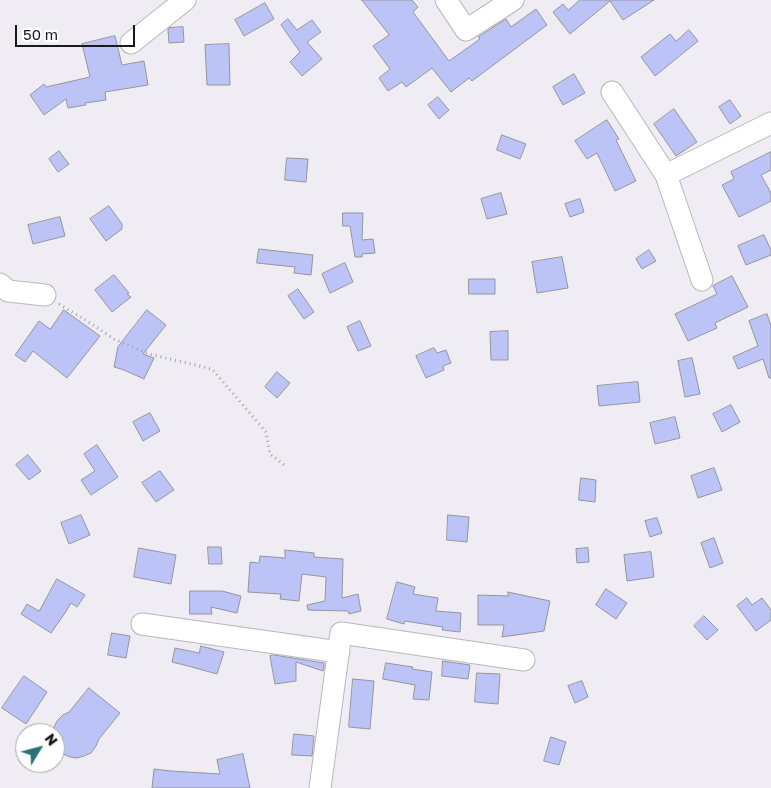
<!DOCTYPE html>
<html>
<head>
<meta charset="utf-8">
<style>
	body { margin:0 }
	#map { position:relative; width:771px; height:788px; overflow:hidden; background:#efedf3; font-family:"Golos Text",sans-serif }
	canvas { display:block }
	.north { position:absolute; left:15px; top:723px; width:50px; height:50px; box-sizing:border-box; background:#fff; border:1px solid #a3a3a3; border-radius:50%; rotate:53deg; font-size:14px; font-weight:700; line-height:20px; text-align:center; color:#19181a }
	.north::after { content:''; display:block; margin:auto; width:18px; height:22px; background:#297378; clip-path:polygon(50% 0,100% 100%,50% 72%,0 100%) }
	.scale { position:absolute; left:15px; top:25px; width:120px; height:22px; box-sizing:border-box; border:2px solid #19181a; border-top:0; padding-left:6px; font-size:15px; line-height:18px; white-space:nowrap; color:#19181a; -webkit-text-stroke:4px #fff; paint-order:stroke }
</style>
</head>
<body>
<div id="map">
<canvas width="771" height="788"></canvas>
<div class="north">N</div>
<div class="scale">50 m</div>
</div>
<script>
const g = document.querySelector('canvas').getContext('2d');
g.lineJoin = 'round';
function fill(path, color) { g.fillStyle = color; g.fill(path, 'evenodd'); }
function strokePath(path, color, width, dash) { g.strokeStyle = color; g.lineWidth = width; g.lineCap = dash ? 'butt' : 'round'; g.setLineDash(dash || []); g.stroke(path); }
const building = new Path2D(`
	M362,0h50l6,7 -5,5 36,49 31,-22 -2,-2 28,-18 5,8 25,-18 11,16 -75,56 -3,-3 -18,14 -19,-24 -26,19 -4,-5 -14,9 -9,-13 11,-9 -17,-23 16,-11z
	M580,0h74l-31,20 -13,-19 -40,33 -17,-22 10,-8 5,6z
	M265,3l9,16 -30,17 -9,-16z
	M288,19l9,11 15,-10 9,12 -14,10 15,17 -20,17 -12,-14 10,-10 -19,-27z
	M183,27l1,15 -15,1 -1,-13 1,-2z
	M689,30l9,11 -43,35 -14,-19 29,-23 6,7z
	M115,36l7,29 22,-4 4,24 -43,7 1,8 -21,3 1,2 -18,3 -2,-9 -22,16 -14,-20 14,-11 2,3 44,-10 -8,-33z
	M229,44l1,41h-23l-2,-40z
	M574,74l11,19 -22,12 -10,-18z
	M438,97l11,13 -10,9 -11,-14z
	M730,100l11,16 -11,8 -11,-17z
	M674,109l23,33 -21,14 -22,-32z
	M607,120l12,19 -3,1 20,41 -21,10 -18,-38 -10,6 -12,-18z
	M502,135l24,9 -6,15 -23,-9z
	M59,151l10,13 -11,8 -9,-13z
	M771,152v18l-10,5 10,18v8l-32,16 -17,-32 12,-6 -3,-7z
	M287,158l21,1 -2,23 -21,-2z
	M501,193l6,21 -20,5 -6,-20z
	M580,199l4,13 -14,5 -5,-13z
	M109,206l13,18v5l-16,12 -16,-22z
	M343,213h20l-1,27 11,-1 2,14 -13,1v3h-7l-5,-31h-7z
	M60,217l5,19 -32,8 -5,-19z
	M764,235l7,15v5l-25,10 -8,-19z
	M259,249l54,6 -2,20 -17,-2 1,-6 -38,-4z
	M649,250l7,11 -14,8 -6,-10z
	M562,257l6,31 -31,5 -5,-31z
	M345,263l8,19 -23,11 -8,-19z
	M114,275l15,18 -2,1 4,3 -19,15 -17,-22z
	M732,276l16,31 -33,16 2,5 -29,13 -13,-27 42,-20 -4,-8z
	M469,279h26v15h-26z
	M298,289l16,23 -10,7 -16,-23z
	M64,310l36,26 -33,42 -34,-27 -8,11 -10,-7 24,-34 11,8z
	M147,310l19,15 -23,29 11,4 -10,21 -20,-9 -10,-3 4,-20z
	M767,314l4,12v52h-2l-6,-19 -25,10 -5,-12 25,-11 -9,-25z
	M360,321l11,25 -13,5 -11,-24z
	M508,331v29h-17l-1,-28z
	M434,348l3,5 9,-3 5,13 -8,3 1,4 -18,8 -10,-22z
	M692,358l8,36 -15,3 -7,-36z
	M277,372l13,11 -13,15 -12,-11z
	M638,382l2,20 -41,4 -2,-20z
	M731,405l9,17 -18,10 -9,-18z
	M150,413l10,18 -17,10 -10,-19z
	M675,417l5,21 -25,6 -5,-21z
	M97,445l21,32 -27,18 -10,-15 14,-9 -11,-17z
	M28,455l13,16 -12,9 -13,-15z
	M714,468l8,22 -24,8 -7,-22z
	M160,471l14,19 -18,12 -14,-19z
	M581,478l15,2 -1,22 -16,-2z
	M81,515l9,20 -21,9 -8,-21z
	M448,515l21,2 -2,25 -20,-2z
	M657,518l5,15 -12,4 -5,-16z
	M714,538l9,25 -13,5 -9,-25z
	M208,547h13l1,17h-13z
	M139,548l37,7 -5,29 -37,-7z
	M588,548l1,14 -12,1 -1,-14z
	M285,550l29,3v4l29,2 -1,39 16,-4 3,17 -12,3 -1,-3 -40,-1 -1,-5 18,-4 1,-24 -24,-3 -3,27 -19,-2 1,-5 -33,-2 2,-30 9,1 1,-7 25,2z
	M651,552l3,25 -27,4 -3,-26z
	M57,579l28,16 -8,12 -6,-4 -6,10 -14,20 -30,-19 6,-10 12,7z
	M397,582l18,5 -2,7 25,4 -2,13 25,2 -1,19 -18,-2 1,-3 -38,-6 -1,3 -17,-5z
	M606,589l21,14 -11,16 -20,-14z
	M190,591h32l19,5 -4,17 -26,-6 1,7h-22z
	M508,592l42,9 -6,30 -42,6 2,-12h-26v-30l30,1z
	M747,598l5,7 10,-7 9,12v10l-15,11 -19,-25z
	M704,616l14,14 -11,10 -13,-14z
	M112,633l18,3 -4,22 -18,-3z
	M201,646l23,6 -7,22 -29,-8 -16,-4 3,-14 24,5z
	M274,655l50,8v6l-1,2 -27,-9v19l-21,3 -5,-28z
	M443,661l27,4 -2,14 -26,-3z
	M386,663l27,4 -1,2 20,3 -3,28 -16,-1 2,-14 -32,-6z
	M477,673l23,1 -2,30 -23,-2z
	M24,676l23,16 -21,32 -24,-16z
	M353,679l21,2 -4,48 -21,-2z
	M582,681l6,16 -13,6 -7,-17z
	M89,688l31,25 -21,26 -3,7 -5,7 -7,3 -7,2 -7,-1 -7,-3 -5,-5 -3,-6v-10h-4l6,-12 6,-6 6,-3z
	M294,734l20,2 -2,20 -20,-1z
	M551,737l15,5 -7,23 -15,-4z
	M243,754l7,34h-98l2,-19 17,2 49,3 -3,-14z`);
const path = new Path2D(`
	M59,304l28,17 27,18 35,15 63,15 54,63 4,22 17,13`);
const minor = new Path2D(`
	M446,0l20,30 47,-30
	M131,43l54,-43
	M612,92l54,83
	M702,280l-36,-105 105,-52
	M0,284l8,7 37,4
	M142,624l197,28
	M320,788l21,-155 183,27`);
fill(building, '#bcc4f7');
strokePath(building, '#94959a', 1);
strokePath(minor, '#b8b7bc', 23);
strokePath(path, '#a2a0a4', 3, [1, 4]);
strokePath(minor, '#fff', 21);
</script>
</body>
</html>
